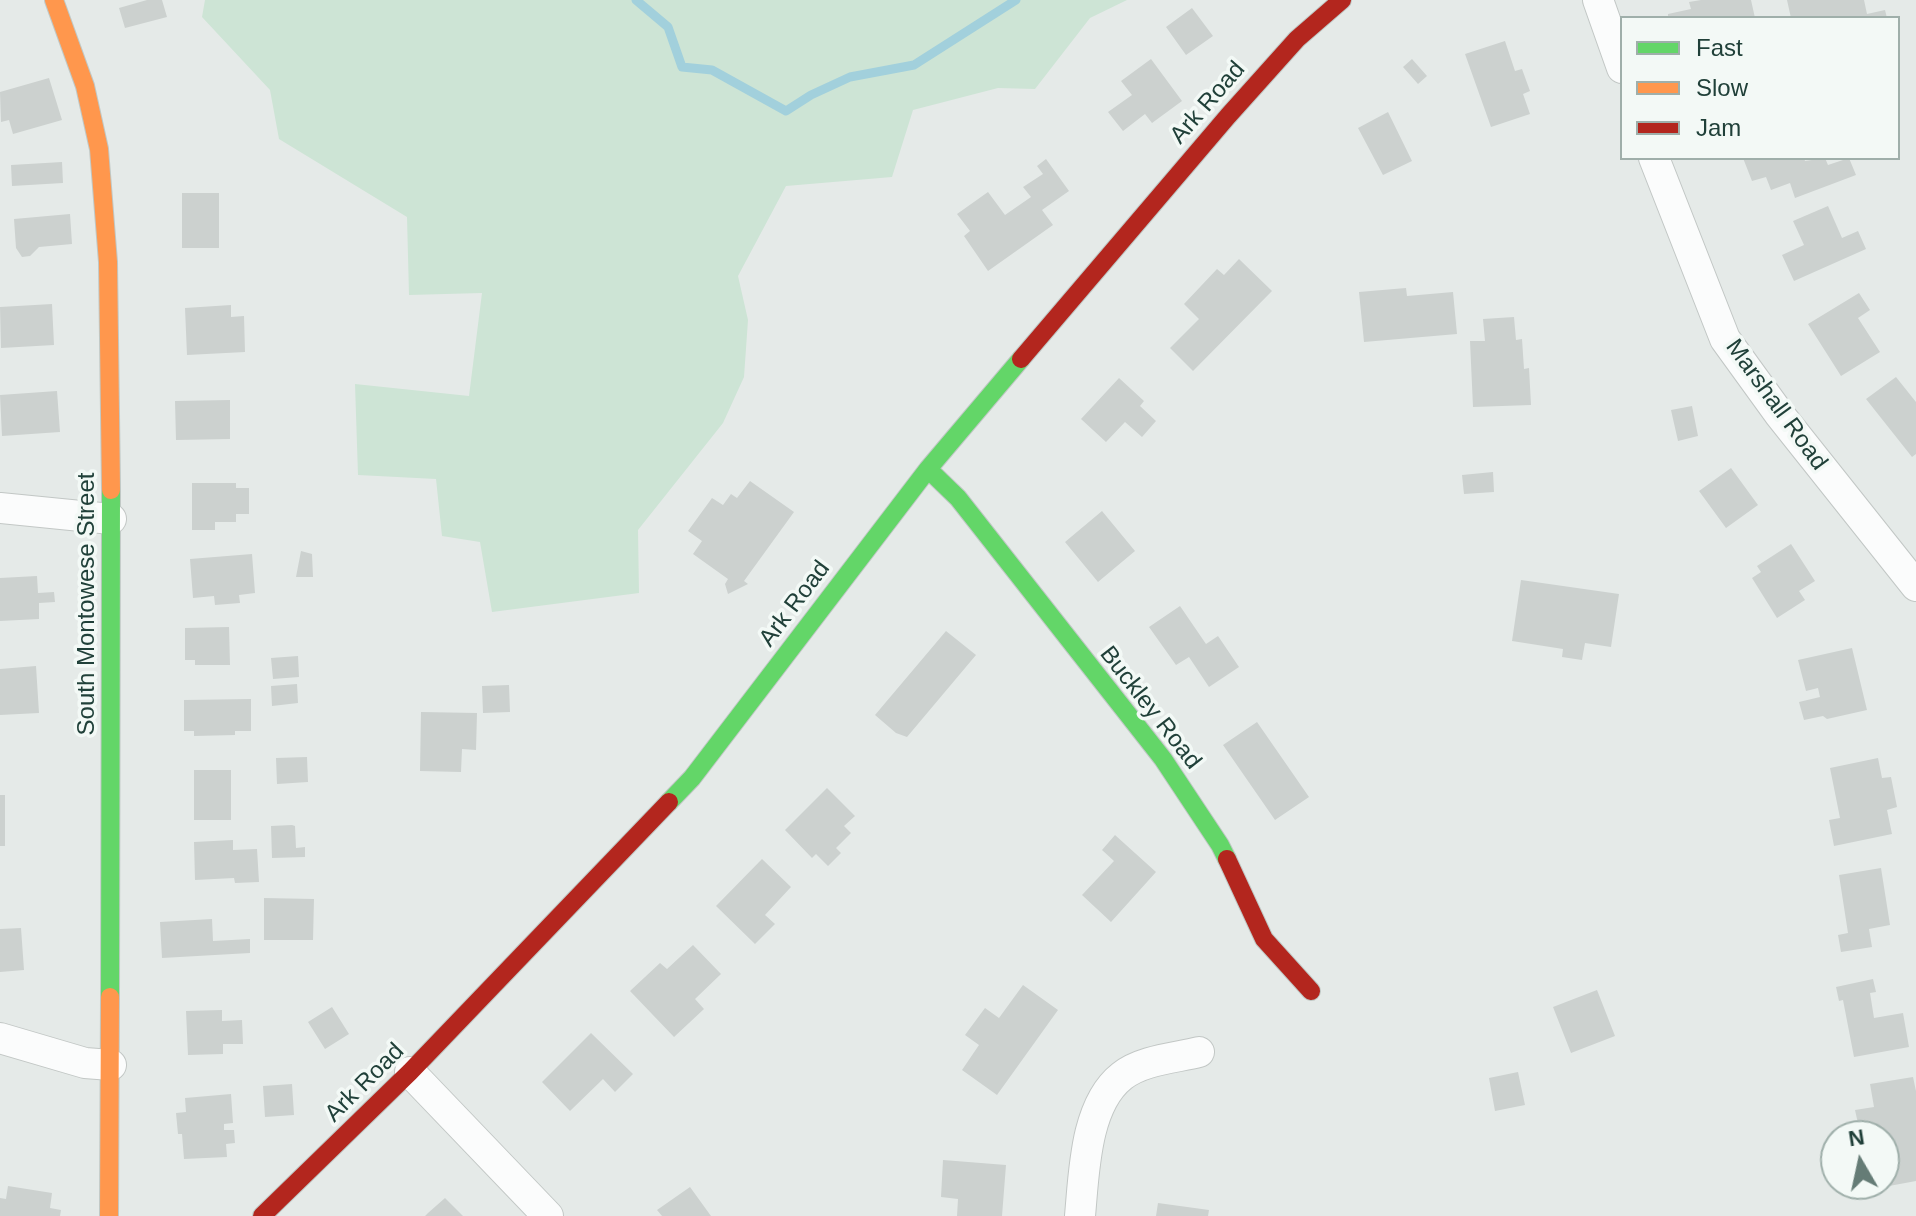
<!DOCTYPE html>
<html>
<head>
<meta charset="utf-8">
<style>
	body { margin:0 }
	#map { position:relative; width:1916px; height:1216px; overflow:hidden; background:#e5eae8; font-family:Arial,sans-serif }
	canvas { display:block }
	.legend { position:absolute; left:1620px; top:16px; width:280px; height:144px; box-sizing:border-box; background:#f3f9f6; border:2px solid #9fafaa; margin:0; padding:10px 14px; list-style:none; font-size:24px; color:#204039 }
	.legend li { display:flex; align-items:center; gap:16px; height:40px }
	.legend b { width:40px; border:2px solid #9fafaa }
	.north { position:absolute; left:1820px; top:1120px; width:80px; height:80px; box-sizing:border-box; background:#f3f9f6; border:2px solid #9fafaa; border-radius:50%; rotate:351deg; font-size:22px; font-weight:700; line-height:32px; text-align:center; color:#204039 }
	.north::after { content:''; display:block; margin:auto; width:28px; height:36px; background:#657c76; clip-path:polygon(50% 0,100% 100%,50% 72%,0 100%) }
</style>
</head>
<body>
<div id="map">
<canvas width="1916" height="1216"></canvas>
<ul class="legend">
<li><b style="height:10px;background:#63d668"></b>Fast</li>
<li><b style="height:10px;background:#ff974d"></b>Slow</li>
<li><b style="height:10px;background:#b3261e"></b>Jam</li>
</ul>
<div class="north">N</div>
</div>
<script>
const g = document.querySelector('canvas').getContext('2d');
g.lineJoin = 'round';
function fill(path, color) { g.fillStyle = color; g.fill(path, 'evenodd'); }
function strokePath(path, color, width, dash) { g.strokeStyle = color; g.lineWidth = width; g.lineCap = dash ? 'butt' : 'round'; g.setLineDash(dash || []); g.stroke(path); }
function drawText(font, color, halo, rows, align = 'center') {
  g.font = font + ' Arial,sans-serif'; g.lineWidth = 7; g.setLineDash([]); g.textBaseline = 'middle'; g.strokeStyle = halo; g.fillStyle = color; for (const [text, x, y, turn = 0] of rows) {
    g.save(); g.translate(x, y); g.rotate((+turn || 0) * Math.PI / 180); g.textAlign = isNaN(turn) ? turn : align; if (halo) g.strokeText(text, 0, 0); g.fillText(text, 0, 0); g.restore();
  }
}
const green = new Path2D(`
	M205,0h922l-37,18 -55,71 -37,-1 -85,22 -21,67 -106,9 -48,90 10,44 -4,57 -21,46 -85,107 1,63 -147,19 -12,-70 -38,-6 -6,-57 -78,-4 -3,-91 114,12 13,-103 -73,2 -2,-78 -128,-78 -9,-49 -68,-73z`);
const stream = new Path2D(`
	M636,0l32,27 14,40 30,3 74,41 25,-16 39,-18 64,-12 102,-65`);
const building = new Path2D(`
	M147,0h15l5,17 -42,11 -6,-20z
	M1701,0h50l4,18h-87v-4l23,-5 -2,-7z
	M1787,0h77l3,14 18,-4 2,8h-96z
	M1192,8l21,28 -27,19 -20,-28z
	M1505,41l10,30 7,-2 8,22 -7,3 7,20 -39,13 -26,-73z
	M1151,59l31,42 -30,22 -7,-9 -22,17 -15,-19 24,-17 -11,-14z
	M1412,59l15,17 -9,8 -15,-17z
	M49,78l13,42 -49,14 -4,-14 -8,2 -1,-30z
	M1388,112l24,49 -29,14 -25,-47z
	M1743,158h61l1,3 20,-3 3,7 21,-7 7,17 -61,23 -5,-15 -19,7 -5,-13 -14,4z
	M1046,159l23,32 -27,19 11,15 -65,46 -24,-35 6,-5 -13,-17 31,-22 17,23 26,-18 -8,-10 20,-13 -6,-8z
	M62,162l1,21 -51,3 -1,-21z
	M182,193h37v55h-37z
	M1828,206l14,32 16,-7 8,18 -72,32 -12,-26 22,-10 -11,-24z
	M70,214l2,30 -33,3 -9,9 -8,1 -6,-9 -2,-29z
	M1239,259l33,32 -79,80 -23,-23 29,-29 -15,-15 33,-35 7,6z
	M1406,288l1,8 46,-4 4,42 -93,8 -5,-50z
	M1859,293l11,17 -12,8 22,34 -39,24 -33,-52z
	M52,304l2,41 -53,3 -1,-41z
	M231,305v12l13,-1 1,36 -58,3 -2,-47z
	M1514,317l2,23 6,-1 2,30 5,-1 2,37 -58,2 -3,-66h15l-2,-22z
	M1896,377l20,25v52l-4,3 -46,-58z
	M1119,378l25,23 -4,5 16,15 -14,16 -17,-15 -19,20 -25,-23z
	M57,391l3,41 -58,4 -2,-41z
	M230,400v39l-54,1 -1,-39z
	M1692,406l6,30 -20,5 -7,-31z
	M1731,468l27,37 -32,23 -27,-37z
	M1493,472l1,20 -30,2 -2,-19z
	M750,481l44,31 -50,69 4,3 -20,10 -3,-10 3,-5 -35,-25 9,-13 -14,-10 24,-33 11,7 8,-11 6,4z
	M192,483h44v5h13v26h-13v8h-21v8h-23z
	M1102,511l33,40 -37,31 -33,-40z
	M1791,544l24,37 -16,10 6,9 -28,18 -25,-40 9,-6 -4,-6z
	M301,551l11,3 1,23h-17z
	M252,554l3,39 -16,2 1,8 -25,2 -1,-9 -21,2 -3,-39z
	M37,576l1,17 16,-1 1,10 -16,1v16l-39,2v-43z
	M1521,580l98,14 -8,53 -26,-4 -3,17 -20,-3 1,-8 -51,-8z
	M1180,606l26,38 12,-8 21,31 -30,20 -20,-30 -13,8 -27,-38z
	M229,627l1,38h-35v-5h-10v-32z
	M946,631l30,24 -69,82 -11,-4 -21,-18z
	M1852,648l15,62 -40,9 -4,-3 -19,4 -5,-18 21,-5 -2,-9 -12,3 -8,-31z
	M298,656l1,21 -26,2 -2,-21z
	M36,666l3,47 -39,2v-46z
	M297,684l1,19 -26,3 -1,-20z
	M509,685l1,27 -27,1 -1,-27z
	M251,699v32h-16v4l-41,1v-5h-10v-31z
	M421,712l56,1 -1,37 -14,-1 -1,23 -41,-1z
	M1257,722l52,75 -34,23 -52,-75z
	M307,757l1,25 -31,2 -1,-26z
	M1878,758l4,20 9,-1 6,30 -10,3 5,24 -58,12 -5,-26 11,-2 -10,-50z
	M194,770h37v50h-37z
	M827,788l28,28 -11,10 7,7 -15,15 5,5 -13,13 -12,-12 -4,4 -27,-28z
	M0,795h5v51h-5z
	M292,825l3,1 1,22 9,-1v10l-33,1 -1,-32z
	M1115,835l41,37 -45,50 -29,-27 32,-34 -12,-11z
	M233,840v10l24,-1 2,33 -24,1 -1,-5 -39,2 -1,-38z
	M762,859l29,28 -26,28 10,9 -20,20 -39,-38z
	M1881,868l9,57 -21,4 3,18 -31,5 -3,-17 10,-2 -9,-58z
	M264,898l50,1 -1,41h-49z
	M212,919l1,22 37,-2v14l-88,5 -2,-36z
	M21,928l3,42 -24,2v-43z
	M693,945l28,29 -26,25 9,10 -30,28 -44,-46 30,-28 7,6z
	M1873,979l3,13 -6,1 4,25 29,-5 6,34 -55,10 -11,-57 -4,1 -3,-14z
	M1023,985l35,25 -61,85 -35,-25 17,-25 -14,-10 20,-27 14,10z
	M1597,990l18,46 -44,17 -18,-46z
	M332,1007l17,27 -24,15 -17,-27z
	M222,1010v11l20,-1 1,24h-20v10l-35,1 -2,-44z
	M591,1033l42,41 -18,18 -12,-13 -33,32 -28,-29z
	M1518,1072l7,33 -30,6 -6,-33z
	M1913,1077l3,14v90l-27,5 -5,-27v-23h-4l-2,-11 -19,3 -4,-18 19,-3 -4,-23z
	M292,1084l2,31 -29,2 -2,-31z
	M231,1094l2,29 -9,1v6h10l1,13 -9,1 1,13 -43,2 -2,-25h-4l-2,-21 10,-1 -1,-14z
	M943,1160l63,5 -4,51h-45l1,-17 -17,-2z
	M8,1186l44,7 -2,15 11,2 -1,6h-60v-18l6,1z
	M690,1187l21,29h-49l-5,-6z
	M445,1198l18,18h-38l3,-3z
	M1158,1203l51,7 -1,6h-52z`);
const street = new Path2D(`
	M1598,0l24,68
	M1654,158l71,181 55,76 136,171
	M0,508l111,11
	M0,1038l85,25 26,2
	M410,1072l138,144
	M1080,1216c4,-43 5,-111 42,-140 20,-16 53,-18 77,-24`);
const fast = new Path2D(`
	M928,469l30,29 205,261 57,86 7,14
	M669,802l23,-24 236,-309 93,-110
	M110,997l1,-507`);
const slow = new Path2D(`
	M54,0l31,86 14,63 9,113 3,228
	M109,1216l1,-219`);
const jam = new Path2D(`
	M1021,359l207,-243 69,-77 45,-39
	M1227,859l37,80 47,52
	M262,1216l148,-144 259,-270`);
const streetNames = [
	["Ark Road",1208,103,-49],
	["Marshall Road",1776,405,54],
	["South Montowese Street",87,604,-90],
	["Ark Road",795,604,-53],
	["Buckley Road",1150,708,52],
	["Ark Road",365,1083,-45]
];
fill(green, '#cde4d5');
strokePath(stream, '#a2d0dc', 9);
fill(building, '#ccd1cf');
strokePath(street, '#c2c7c5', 32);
strokePath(fast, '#c0c8c5', 20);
strokePath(slow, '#c0c8c5', 20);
strokePath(jam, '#c0c8c5', 20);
strokePath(street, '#fbfcfc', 30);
strokePath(fast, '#63d668', 18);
strokePath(slow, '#ff974d', 18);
strokePath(jam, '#b3261e', 18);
drawText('24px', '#204039', '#f3f9f6', streetNames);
</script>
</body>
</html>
